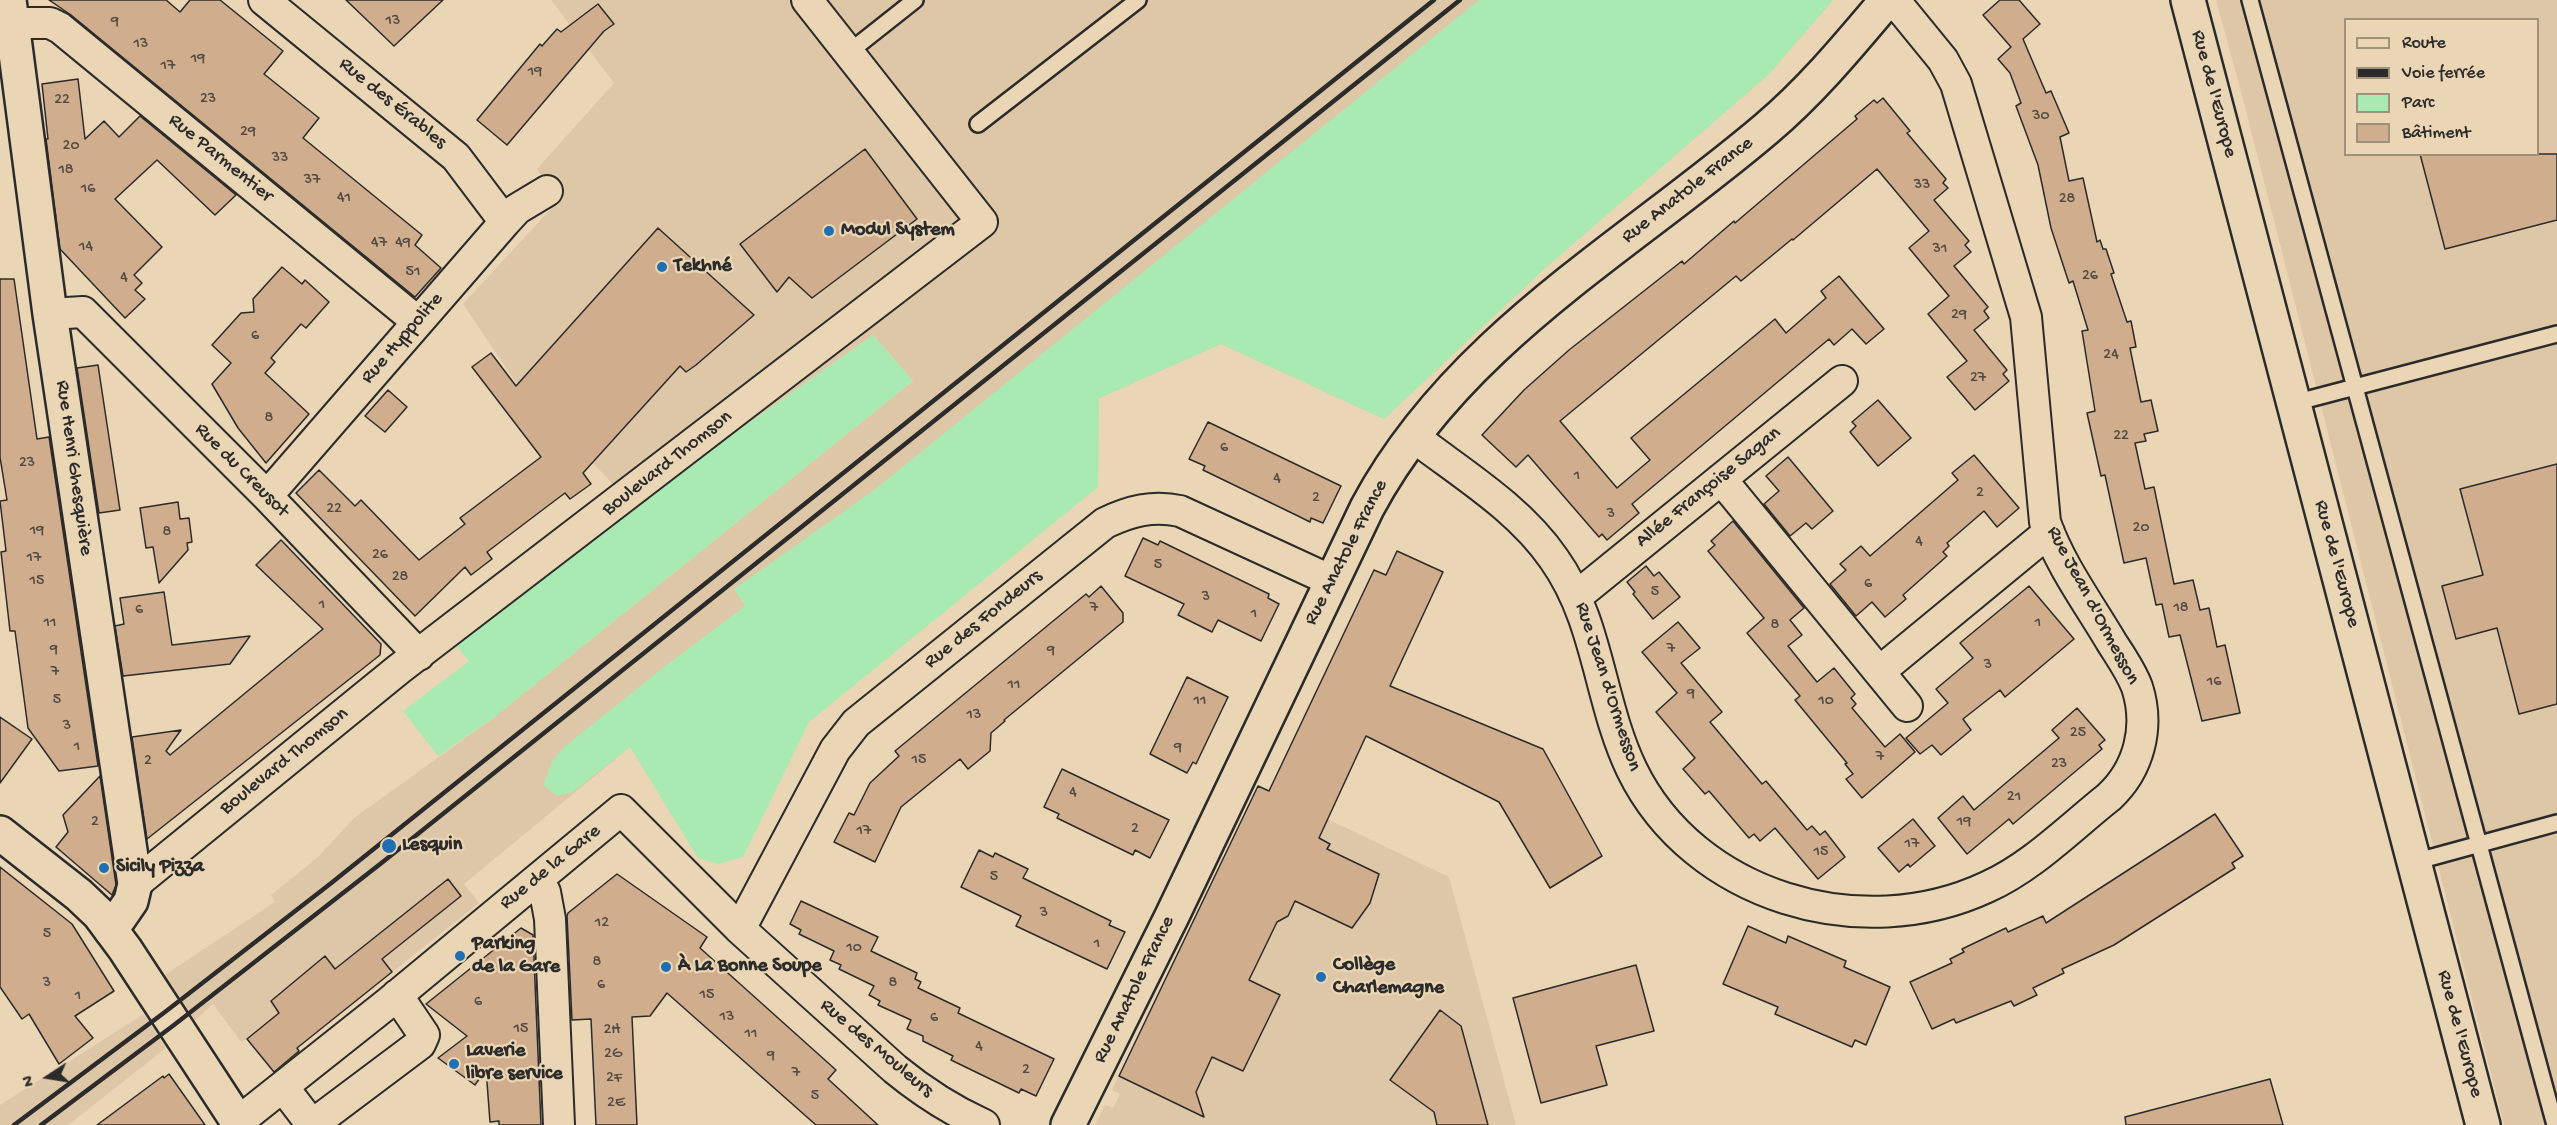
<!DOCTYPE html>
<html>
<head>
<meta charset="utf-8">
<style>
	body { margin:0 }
	#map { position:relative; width:2557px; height:1125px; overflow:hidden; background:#ead6b4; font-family:"Gochi Hand",sans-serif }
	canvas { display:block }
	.legend { position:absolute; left:2344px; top:18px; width:195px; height:138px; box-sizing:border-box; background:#ead6b4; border:2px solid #9e927d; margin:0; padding:8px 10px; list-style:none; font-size:18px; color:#2b2b2b }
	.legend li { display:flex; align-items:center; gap:12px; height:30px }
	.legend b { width:30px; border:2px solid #9e927d }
	.north { position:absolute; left:18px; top:1047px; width:60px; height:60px; -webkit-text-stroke:4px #ead6b4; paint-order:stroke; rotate:258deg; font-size:16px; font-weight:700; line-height:24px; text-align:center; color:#2b2b2b }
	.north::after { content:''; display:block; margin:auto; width:21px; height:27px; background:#2b2b2b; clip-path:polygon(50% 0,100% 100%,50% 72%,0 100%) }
</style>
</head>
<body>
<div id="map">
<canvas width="2557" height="1125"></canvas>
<ul class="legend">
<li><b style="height:8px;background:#ead6b4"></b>Route</li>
<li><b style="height:8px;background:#2b2b2b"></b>Voie ferrée</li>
<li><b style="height:16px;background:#a9e9b2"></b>Parc</li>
<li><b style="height:16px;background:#d0ae8d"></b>Bâtiment</li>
</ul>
<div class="north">N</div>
</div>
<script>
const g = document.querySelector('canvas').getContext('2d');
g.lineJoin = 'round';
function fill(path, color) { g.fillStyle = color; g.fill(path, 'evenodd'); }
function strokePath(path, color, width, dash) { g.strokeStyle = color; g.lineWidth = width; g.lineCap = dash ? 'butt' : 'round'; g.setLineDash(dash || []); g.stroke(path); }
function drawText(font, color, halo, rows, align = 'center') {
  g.font = font + ' "Gochi Hand",sans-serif'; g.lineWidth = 4.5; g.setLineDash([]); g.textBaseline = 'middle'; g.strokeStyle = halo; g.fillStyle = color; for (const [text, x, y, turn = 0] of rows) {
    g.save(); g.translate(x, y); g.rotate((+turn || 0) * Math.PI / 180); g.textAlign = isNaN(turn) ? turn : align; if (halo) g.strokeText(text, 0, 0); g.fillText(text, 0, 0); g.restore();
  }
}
const built = new Path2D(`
	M551,0h1282l-64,74 -226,196 -159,149 -163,-75 -122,54 -469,349 -166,137 15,19 -182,145 6,8 -26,21 -30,-38 -6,3 -28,-38 -22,20 -29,-47 113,-75 -4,-7 47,-38 36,-39 138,-99 421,-338 -40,-46 -240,170 -116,-121 -54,-80 95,-103 -21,-32 77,-86z
	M2216,0h341v1125h-53l-260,-1022zM2346,20h192v134h-192z
	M1258,786l191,91 67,248h-421l10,-20 8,3 7,-14 -8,-4z
	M144,1014l22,34 -98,77h-68v-20z`);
const green = new Path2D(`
	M1479,0h354l-64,74 -226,196 -159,149 -163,-75 -122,54 -1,89 -289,235 -66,135 -25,7 -20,-6 -68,-111 -57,45 -16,4 -14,-11 10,-25 11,-13 105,-84 76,-57 -11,-17 140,-99z
	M873,335l40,46 -421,338 -54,37 -35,-45 66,-50 -13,-15 177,-141z`);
const building = new Path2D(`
	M49,0h117l14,12 10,-12h30l63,51 -19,23 55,44 -16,20 119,97 -7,10 26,23 -26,29 -344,-282z
	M346,0h97l-49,46z
	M2000,0h19l21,24 -17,15 23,54 5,-2 18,42 -9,4 9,44 14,-3 14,64 3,-2 3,9h3l8,24 -3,1 16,48 4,-1 5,26 -6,1 11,54 10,-2 7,31 -14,3 2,7 -11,2 10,46 9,-2 20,97 19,-4 7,30 9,-2 8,39 8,-2 15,68 -38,8 -22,-86 -11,2 -7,-33 -6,1 -10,-47 -22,5 -19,-88 -4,1 -14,-63 8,-2 -13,-80 6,-1 -15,-49 -4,2 -18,-55 -13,-63 -22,-59 5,-3 -11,-30 -12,-14 13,-12 -28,-32z
	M598,4l16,20 -10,7 -97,114 -30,-25 63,-76 2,2 15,-17 4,3z
	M78,79l7,60 19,-18 15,16 21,-21 96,79 -21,20 -58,-55 -42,39 47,48 -28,28 8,8 -7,7 10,9 -20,19 -65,-69 -14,-110h2l-6,-55z
	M1883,98l27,33 -3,2 39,46 -3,4 5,5 -14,12 35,41 -4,4 6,7 -17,14 34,41 -4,4 5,7 -15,12 33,40 -4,4 6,7 -34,29 -28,-33 20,-16 -39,-47 21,-18 -40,-48 20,-17 -52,-62 -84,71 -1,-1 -51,42 -5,-5 -176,145 57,67 33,-28 -19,-22 144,-119 11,14 40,-35 -5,-7 18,-15 45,53 -18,15 -14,-15 -18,16 -5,-6 -197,165 7,9 -32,27 -5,-6 -3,3 -71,-82 -12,12 -34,-32 42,-45 45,-40 113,-89 2,3 50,-43 1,2 122,-104 -2,-3 19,-16 3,3z
	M865,149l52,70 -105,79 -23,-21 -12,15 -37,-48z
	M2420,154h137v66l-112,29z
	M658,228l96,87 -58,50 -10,7 -6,-6 -97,107 8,11 -21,15 -5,-6 -20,15 -58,44 5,7 -21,16 -6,-8 -50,49 -119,-123 23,-23 36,36 6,-6 58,60 46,-36 -5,-6 81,-61 -69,-90 19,-14 25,33z
	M282,267l20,17 3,-4 24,22 -23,26 -5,-4 -30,34 4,4 -10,11 44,41 -43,49 -28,-35 -26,-44 19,-21 -19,-18 29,-32 13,-1 -1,-13z
	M0,279h14l23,160 12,-2 49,329 -39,5 -31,-43 -13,-97h-5l-9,-79 5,-1 -6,-50 7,-1 -7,-43z
	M98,365l22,145 -21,3 -22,-145z
	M388,390l19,17 -22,25 -20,-16z
	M1878,400l33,38 -33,28 -28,-34 6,-6 -4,-4z
	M1208,422l133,64 -18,37 -12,-5 -1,4 -14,-7 -93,-45 2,-4 -16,-7z
	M1974,455l45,53 -22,19 -13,-16 -37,32 2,3 -6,6 4,4 -44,39 3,4 -21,18 -13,-15 -16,14 -26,-32 16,-14 -6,-6 21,-18 9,10 88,-76 -6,-7z
	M1788,457l45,54 -21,18 -6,-6 -16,13 -26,-32 15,-13 -13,-15z
	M2557,464v240l-38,10 -22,-86 -41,11 -14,-53 41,-11 -23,-86z
	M178,502l2,17 9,-1 3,24 -5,1 1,7 -29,33 -6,-36 -7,1 -6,-40z
	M1733,521l71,87 -14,12 12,15 -14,11 29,36 17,-14 21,26 -4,4 5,6 -4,4 33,39 15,-13 15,18 -53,46 -16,-19 7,-5 -8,-10 2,-1 -52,-63 5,-4 -53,-63 17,-15 -56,-67 7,-6 -4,-4z
	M1143,538l15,7 2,-4 109,53 -1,4 11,6 -18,37 -43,-21 -6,12 -34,-17 6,-11 -59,-28z
	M281,540l100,104 -1,11 -233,184 -15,-102 49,-7 -15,21 4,4 153,-126 -67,-64z
	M1397,551l46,21 -53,114 153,63 59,107 -52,32 -51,-86 -133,-66 -47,102 11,6 -3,5 52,25 -9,29 -18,25 -57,-27 -7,15 -11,6 -28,58 31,15 -37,76 -31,-14 -16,35 8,25 -85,-41 139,-290 11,5 105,-221 12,5z
	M1646,566l8,10 5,-4 21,25 -27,22 -20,-25 2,-2 -8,-10z
	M1101,586l22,27v9l-119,98 1,1 -14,12 -1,18 -22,18 -8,-10 -59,48 -26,55 -41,-20 15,-29 5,2 16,-32 29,-27 -4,-5 191,-157 3,3z
	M2029,586l45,53 -69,58 -5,-7 -37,29 8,11 -30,25 -9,-10 -12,9 -14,-16 42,-35 -12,-14 37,-31 -13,-15z
	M164,592l8,53 78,-9 -20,28 -107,12 -8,-50 9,-2 -4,-26z
	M1678,622l22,26 -19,15 41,49 -12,10 52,62 4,-3 41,49 5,-4 8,9 5,-4 20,26 -27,22 -43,-51 -15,13 -6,-7 -5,4 -40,-47 -4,3 -22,-25 12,-11 -39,-46 21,-19 -35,-41z
	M1187,677l41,20 -32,67 -3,-2 -6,11 -37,-19z
	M2077,708l28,32 -6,5 3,4 -89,75 -4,-5 -42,35 -29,-36 25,-22 11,14 85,-72 -7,-8z
	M0,717l32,22 -32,44z
	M1062,769l107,51 -19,38 -15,-8 -2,5 -76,-37 2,-4 -15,-7z
	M100,776l16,109 -4,10 -56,-48 12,-15 -5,-17z
	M2215,814l28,42 -11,7 3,5 -121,77 -52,24 2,4 -31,15 4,7 -23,11 -3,-5 -55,22 -2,-4 -22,10 -22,-47 42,-19 -2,-4 14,-7 -2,-3 44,-21 2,4 35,-16 3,7z
	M1913,819l22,27 -25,21 -2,-3 -9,8 -21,-24z
	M979,850l14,7 2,-4 33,16 -5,9 88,43 -2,4 16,7 -18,37 -91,-43 5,-10 -60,-29z
	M0,867l72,57 42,67 -39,25 18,22 -34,26 -30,-50 -7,5 -22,-32z
	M617,874l90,63 -7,11 136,122 -8,9 50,46h-62l-149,-132 -17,23 -18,1 5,108h-41l-5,-106 -19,1 -5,-104 1,-3z
	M448,879l13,17 -79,63 10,13 -95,76 2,3 -25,21 -27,-33 32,-26 -8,-12 54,-45 10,13z
	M801,901l77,36 -7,14 46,22 -2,6 6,3 -3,6 42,20 -2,5 96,46 -18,37 -15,-7 -2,4 -68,-33 2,-4 -30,-15v-5l-16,-7 4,-9 -33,-15 2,-4 -11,-6 5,-9 -35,-17 2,-4 -11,-5 4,-9 -35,-17 2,-4 -11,-6z
	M1748,926l38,17 2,-7 58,25 -2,6 46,20 -24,58 -11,-5 -3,7 -77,-33 3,-7 -55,-23z
	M521,928l12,7 8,190h-42v-4l-9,1 -4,-53 -11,16 -37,-27 29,-22 -41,-32z
	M1636,965l18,66 -58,15 11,39 -66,18 -28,-105z
	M1440,1010l21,16 27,99h-51l-3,-13 -44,-32z
	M169,1074l36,51h-108l66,-49 1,2z
	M2270,1079l13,46h-157l-1,-8z`);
const service = new Path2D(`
	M2250,0l305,1125
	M848,53l67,-53
	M978,124l160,-124
	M2294,403l263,-69
	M2414,862l143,-39`);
const minor = new Path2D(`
	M264,0l192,157 49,65
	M11,23h39l10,5 358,294
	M50,314l33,-2 184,184 152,159
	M1414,437c48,37 105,71 140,122 45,63 45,143 78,211 62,127 229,176 355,117 45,-20 84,-60 122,-90 30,-28 41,-70 28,-110 -6,-16 -16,-30 -25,-44 -23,-39 -52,-78 -67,-121l-19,-205 -70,-233 -13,-24 -49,-60
	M1721,479l186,227
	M267,496l238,-274 12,-13 30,-18
	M1577,596l265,-215
	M1879,672l170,-140
	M538,879l7,13 5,27 9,206
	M135,884l264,-215 583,-447 -175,-222
	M740,929l95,-179 21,-27 249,-200c25,-12 48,-18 75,-12l152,70
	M283,1087l26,34 7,1 104,-78 4,-9 -27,-40
	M238,1122l150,-119 233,-193 119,119 155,140c28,23 56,41 89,56`);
const tertiary = new Path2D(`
	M9,0l41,314 85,570 -4,17 -20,29
	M2188,0l295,1125
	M1068,1125l104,-209 195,-408c89,-167 259,-260 399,-379 46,-39 83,-84 121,-129`);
const secondary = new Path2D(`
	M0,833l79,62 20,19 26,35 115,176`);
const rail = new Path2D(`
	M14,1125l151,-113 165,-128 1104,-884
	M41,1125l133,-100 210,-164 1076,-861`);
const markers = [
	[829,231,6,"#1f6fb2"],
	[662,267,6,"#1f6fb2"],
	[389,846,8,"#1f6fb2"],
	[104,868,6,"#1f6fb2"],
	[460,956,6,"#1f6fb2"],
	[666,967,6,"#1f6fb2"],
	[1321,977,6,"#1f6fb2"],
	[454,1064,6,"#1f6fb2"]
];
const numberNames = [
	["13",393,22],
	["9",115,23],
	["13",141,45],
	["19",198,60],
	["17",168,67],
	["19",535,73],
	["23",208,100],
	["22",62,101],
	["30",2041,117],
	["29",248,133],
	["20",71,147],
	["33",280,159],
	["18",66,171],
	["37",312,181],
	["33",1922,186],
	["16",88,190],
	["41",344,199],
	["28",2067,200],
	["47",379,244],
	["49",403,244],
	["14",86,248],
	["31",1940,250],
	["51",413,273],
	["26",2090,277],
	["4",124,279],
	["29",1959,316],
	["6",255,337],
	["24",2111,356],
	["27",1978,379],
	["8",269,419],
	["22",2121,437],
	["6",1224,449],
	["23",27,464],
	["1",1577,477],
	["4",1277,480],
	["2",1980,494],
	["2",1316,499],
	["22",334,510],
	["3",1611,515],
	["20",2141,529],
	["19",37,532],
	["8",167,533],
	["4",1919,543],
	["26",380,556],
	["17",34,559],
	["5",1158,566],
	["28",400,578],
	["15",37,582],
	["6",1868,585],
	["5",1655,593],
	["3",1206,598],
	["1",322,606],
	["7",1094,609],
	["18",2181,609],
	["6",139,611],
	["1",1254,615],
	["11",50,624],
	["1",2038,624],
	["8",1775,626],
	["7",1671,650],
	["9",54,651],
	["9",1051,652],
	["3",1988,666],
	["7",55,673],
	["16",2214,683],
	["11",1014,686],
	["9",1691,695],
	["5",57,701],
	["11",1200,702],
	["10",1826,702],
	["13",974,716],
	["3",67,727],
	["25",2078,734],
	["1",77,748],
	["9",1178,749],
	["7",1880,758],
	["15",919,761],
	["2",148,762],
	["23",2059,765],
	["4",1073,794],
	["21",2014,798],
	["2",95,823],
	["19",1964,823],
	["2",1135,830],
	["17",864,832],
	["17",1912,845],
	["15",1821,853],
	["5",994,878],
	["3",1044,914],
	["12",602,924],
	["5",47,935],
	["1",1097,945],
	["10",854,949],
	["8",597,963],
	["3",47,984],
	["8",893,984],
	["6",601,986],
	["15",707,996],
	["1",78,997],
	["6",478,1003],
	["13",727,1018],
	["6",934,1019],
	["15",521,1030],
	["2H",612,1031],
	["11",751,1035],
	["4",979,1048],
	["2G",613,1055],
	["9",771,1057],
	["2",1026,1071],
	["7",796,1074],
	["2F",614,1079],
	["5",815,1097],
	["2E",616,1104]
];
const streetNames = [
	["Rue de l'Europe",2213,94,75],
	["Rue des Érables",392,104,39],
	["Rue Parmentier",220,159,39],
	["Rue Anatole France",1688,191,-38],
	["Rue Hyppolite",403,339,-49],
	["Boulevard Thomson",668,464,-38],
	["Rue Henri Ghesquière",73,468,82],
	["Rue du Creusot",241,471,45],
	["Allée Françoise Sagan",1709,488,-39],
	["Rue Anatole France",1347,553,-63],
	["Rue de l'Europe",2336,564,75],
	["Rue Jean d'Ormesson",2092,606,62],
	["Rue des Fondeurs",984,620,-39],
	["Rue Jean d'Ormesson",1607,687,72],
	["Boulevard Thomson",285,762,-39],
	["Rue de la Gare",551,868,-39],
	["Rue Anatole France",1135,990,-64],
	["Rue de l'Europe",2459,1034,75],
	["Rue des Mouleurs",876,1049,40]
];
const poiNames = [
	["Modul System",841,231],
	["Tekhné",674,267],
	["Lesquin",402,846],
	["Sicily Pizza",116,868],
	["Parking",472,945],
	["de la Gare",472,968],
	["Collège",1333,966],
	["Charlemagne",1333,989],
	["À La Bonne Soupe",678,967],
	["Laverie",466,1052],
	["libre service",466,1075]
];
fill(built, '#dec7a6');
fill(green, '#a9e9b2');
fill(building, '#d0ae8d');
strokePath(building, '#2b2b2b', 1.5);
strokePath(service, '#2b2b2b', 20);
strokePath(minor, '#2b2b2b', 34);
strokePath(tertiary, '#2b2b2b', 38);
strokePath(secondary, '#2b2b2b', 38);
strokePath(service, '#ead6b4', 15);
strokePath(minor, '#ead6b4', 30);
strokePath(tertiary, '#ead6b4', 33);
strokePath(secondary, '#ead6b4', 33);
strokePath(rail, '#2b2b2b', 4.5);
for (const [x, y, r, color] of markers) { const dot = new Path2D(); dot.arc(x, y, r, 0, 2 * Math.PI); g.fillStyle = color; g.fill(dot); strokePath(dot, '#ead6b4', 2); }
drawText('16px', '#544c44', null, numberNames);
drawText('20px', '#2b2b2b', '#ead6b4', streetNames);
drawText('bold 20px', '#2b2b2b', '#ead6b4', poiNames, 'left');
</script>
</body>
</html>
